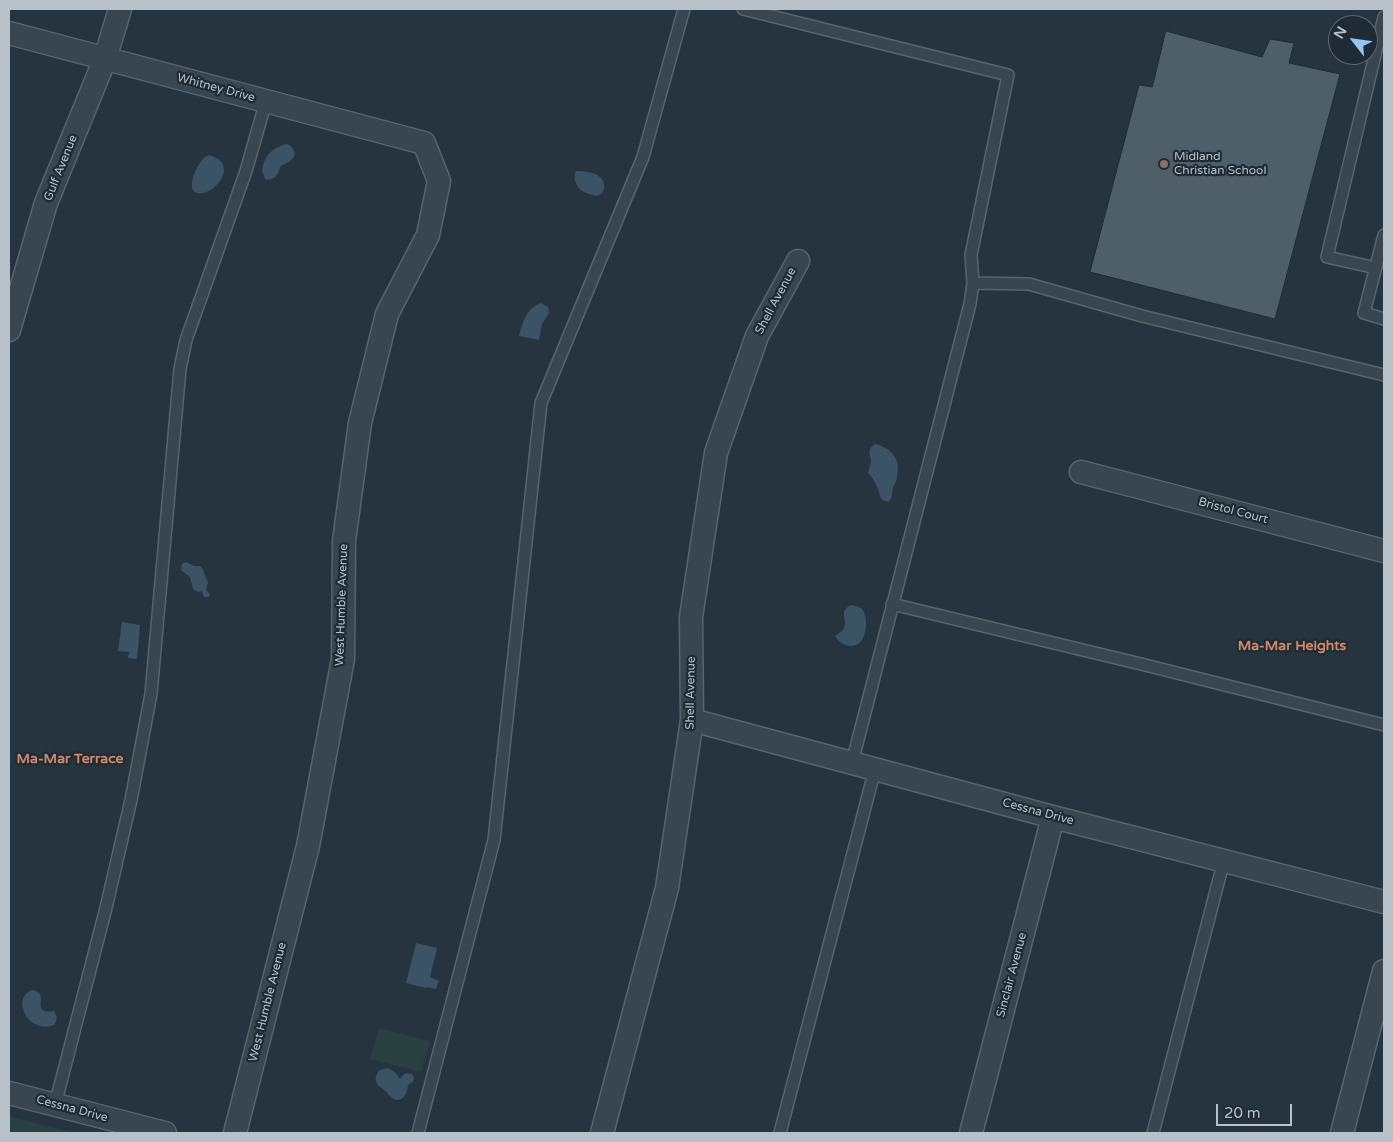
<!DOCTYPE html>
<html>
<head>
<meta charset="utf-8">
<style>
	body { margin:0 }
	#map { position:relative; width:1393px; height:1142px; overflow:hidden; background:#26343f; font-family:"Varela Round",sans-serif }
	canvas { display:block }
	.frame { position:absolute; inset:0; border:10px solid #b7c1c9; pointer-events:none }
	.north { position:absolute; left:1328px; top:15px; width:50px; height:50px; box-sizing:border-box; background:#1f2b34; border:1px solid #5c6770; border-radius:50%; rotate:300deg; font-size:14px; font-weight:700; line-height:20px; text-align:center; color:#b7c1c9 }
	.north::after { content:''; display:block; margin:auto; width:18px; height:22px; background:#91c6f4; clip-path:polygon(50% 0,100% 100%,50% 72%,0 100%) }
	.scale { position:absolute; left:1216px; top:1104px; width:76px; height:22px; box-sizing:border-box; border:2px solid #b7c1c9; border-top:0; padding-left:6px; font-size:15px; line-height:18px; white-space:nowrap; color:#b7c1c9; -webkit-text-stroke:4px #1f2b34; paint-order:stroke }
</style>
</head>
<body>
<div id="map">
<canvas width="1393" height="1142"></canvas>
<div class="frame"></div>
<div class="north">N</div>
<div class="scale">20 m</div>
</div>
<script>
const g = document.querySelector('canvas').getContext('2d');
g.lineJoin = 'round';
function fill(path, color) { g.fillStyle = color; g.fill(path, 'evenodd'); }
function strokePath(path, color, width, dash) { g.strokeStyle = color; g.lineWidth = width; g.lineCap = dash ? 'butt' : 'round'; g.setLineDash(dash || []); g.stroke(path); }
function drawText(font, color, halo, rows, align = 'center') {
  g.font = font + ' "Varela Round",sans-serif'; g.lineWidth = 4.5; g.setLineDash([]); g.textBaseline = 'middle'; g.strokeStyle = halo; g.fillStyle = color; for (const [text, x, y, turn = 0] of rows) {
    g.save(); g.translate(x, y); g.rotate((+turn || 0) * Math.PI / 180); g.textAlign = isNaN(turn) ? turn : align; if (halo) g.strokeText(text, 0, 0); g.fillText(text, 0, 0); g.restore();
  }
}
const green = new Path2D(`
	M379,1028l51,13 -9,31 -51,-13z
	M9,1116l65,17h-65z`);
const water = new Path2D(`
	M286,144c5,1 8,5 9,10 -3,8 -8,8 -15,13 -2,8 -5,14 -15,12l-3,-9c2,-14 10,-22 24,-26z
	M209,155c34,10 2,43 -12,38 -12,-4 0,-28 6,-34 1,-2 4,-3 6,-4z
	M576,171c8,0 18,1 24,6 7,6 5,17 -3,19 -4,-1 -9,-2 -13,-4 -7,-3 -12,-14 -8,-21z
	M541,303l7,4 1,6 -7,11 -3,16 -20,-4c4,-14 7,-28 22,-33z
	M875,444c17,4 26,15 22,33 0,4 -3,7 -4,11 -2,6 1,9 -5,14 -10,-3 -7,-6 -10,-13 -2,-5 -6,-12 -10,-16 1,-4 3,-9 3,-13 -2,-8 -3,-11 4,-16z
	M186,562l8,4h6c5,4 4,10 8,16l-2,8 4,4 -1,3h-5l-2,-6 -4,1 -5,-3 -3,-12 -9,-7 1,-6z
	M851,605c4,1 8,1 11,4 6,7 5,24 0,31 -8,11 -22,5 -27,-4 2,-2 5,-3 7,-5 9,-10 -6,-18 9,-26z
	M122,622l18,3 -3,34 -9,-1 1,-6 -11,-1z
	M416,943l21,5 -7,29 9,4 -3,8 -9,-2 -1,1 -20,-5z
	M33,990c16,4 1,17 12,21 3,1 6,0 9,0 3,5 4,9 0,14 -27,10 -44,-29 -21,-35z
	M387,1068l8,4 5,7 2,-3 4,-3 6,1 2,3 -1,5 -5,3c-1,11 -8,21 -18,11 -5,-5 0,-2 -6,-6 -3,-3 -7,-4 -8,-9 -1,-5 1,-8 4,-11z`);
const building = new Path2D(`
	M1166,31l96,26 8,-18 24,4 -5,20 51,11 -65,245 -185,-47 49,-187 13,2z`);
const service = new Path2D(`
	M743,9l265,66 -37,180 2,28 -3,21 -118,459
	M1384,235l-20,78 20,6
	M1376,268l-49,-11 57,-240
	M973,283l56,1 113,32 242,59
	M892,604l253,61 239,60
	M55,1105l51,-197 25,-108 20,-106 29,-325 6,-29 60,-169 20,-70
	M418,1133l76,-293 47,-437 102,-246 41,-148
	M780,1133l95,-364
	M1153,1133l71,-273`);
const minor = new Path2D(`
	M9,33l415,110 15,38 -11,54 -41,79 -27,109 -16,118 -1,118 -35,187 -73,287
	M9,330l37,-127 59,-144 15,-50
	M1081,472l303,79
	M692,720l361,97 331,85
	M9,1093l156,40
	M602,1133l65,-245 25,-168 -1,-103 25,-164 41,-117 41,-75
	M971,1133l82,-316
	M1342,1133l42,-162`);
const markers = [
	[1164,164,5,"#8d6e63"]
];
const streetNames = [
	["Whitney Drive",216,88,15],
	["Gulf Avenue",61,168,-68],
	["Shell Avenue",776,301,-62],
	["Bristol Court",1233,511,15],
	["West Humble Avenue",342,605,-88],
	["Shell Avenue",691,693,-89],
	["Cessna Drive",1038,812,15],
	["Sinclair Avenue",1012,975,-75],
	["West Humble Avenue",268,1002,-76],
	["Cessna Drive",72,1109,15]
];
const poiNames = [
	["Midland",1174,157],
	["Christian School",1174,171]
];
const neighbourhoodNames = [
	["Ma-Mar Heights",1292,646],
	["Ma-Mar Terrace",70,759]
];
fill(green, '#28403f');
fill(water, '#3a5365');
fill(building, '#4f5f6a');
strokePath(building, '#212d36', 1);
strokePath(service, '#58646c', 14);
strokePath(minor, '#58646c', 25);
strokePath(service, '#3a464f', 11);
strokePath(minor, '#3a464f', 22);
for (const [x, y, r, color] of markers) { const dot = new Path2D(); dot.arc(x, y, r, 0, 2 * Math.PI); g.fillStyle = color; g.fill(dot); strokePath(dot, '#1f2b34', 2); }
drawText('12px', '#b7c1c9', '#1f2b34', streetNames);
drawText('12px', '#b7c1c9', '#1f2b34', poiNames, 'left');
drawText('bold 14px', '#d1886a', '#1f2b34', neighbourhoodNames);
</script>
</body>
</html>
